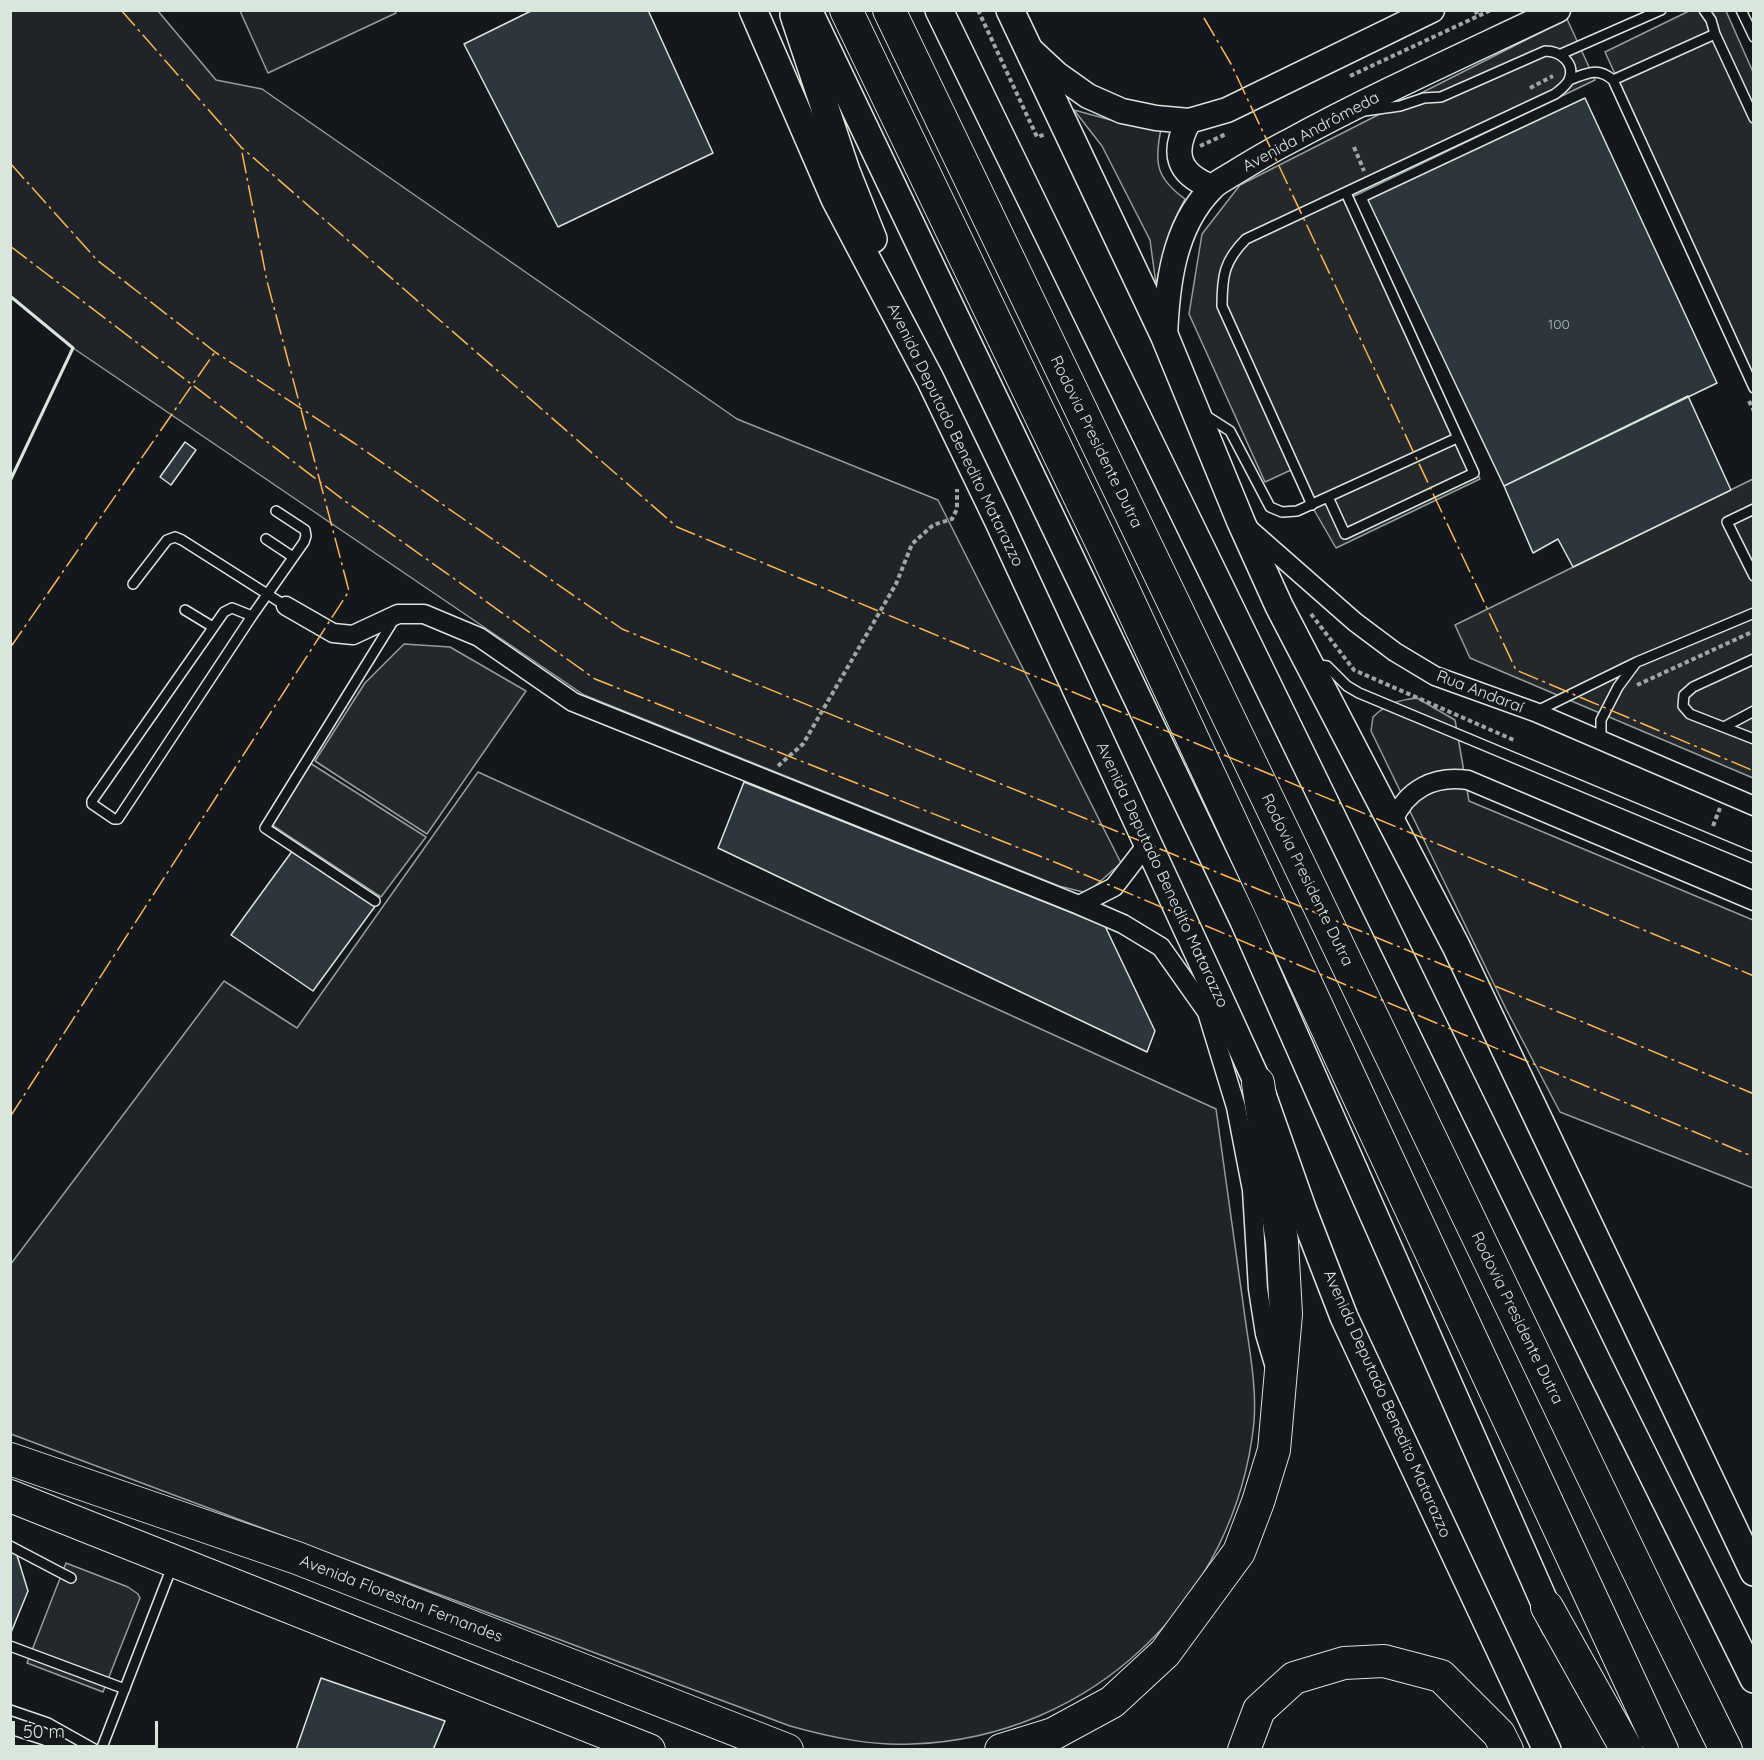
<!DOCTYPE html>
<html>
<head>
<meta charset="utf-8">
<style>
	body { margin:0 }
	#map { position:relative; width:1764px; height:1760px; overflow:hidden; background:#14181c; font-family:Quicksand,sans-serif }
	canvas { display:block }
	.frame { position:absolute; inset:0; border:12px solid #d8e6dc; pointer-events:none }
	.scale { position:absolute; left:12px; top:1721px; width:146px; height:27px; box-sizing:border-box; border:3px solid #d8e6dc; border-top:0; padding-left:8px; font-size:18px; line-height:21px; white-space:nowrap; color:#d8e6dc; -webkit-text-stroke:4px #14181c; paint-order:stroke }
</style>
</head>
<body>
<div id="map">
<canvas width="1764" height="1760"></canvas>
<div class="frame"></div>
<div class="scale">50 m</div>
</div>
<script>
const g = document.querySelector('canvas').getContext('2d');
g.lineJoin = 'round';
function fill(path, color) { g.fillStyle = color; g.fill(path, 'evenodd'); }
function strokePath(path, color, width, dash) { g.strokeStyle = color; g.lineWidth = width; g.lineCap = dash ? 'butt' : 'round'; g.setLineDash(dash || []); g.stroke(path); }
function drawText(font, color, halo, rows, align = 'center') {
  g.font = font + ' Quicksand,sans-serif'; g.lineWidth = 4.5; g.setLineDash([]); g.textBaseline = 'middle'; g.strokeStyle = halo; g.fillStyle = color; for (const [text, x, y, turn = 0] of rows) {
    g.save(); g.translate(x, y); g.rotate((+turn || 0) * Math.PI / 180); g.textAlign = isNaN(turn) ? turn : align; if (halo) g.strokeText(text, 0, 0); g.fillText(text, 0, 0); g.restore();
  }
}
const green = new Path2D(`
	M10,11h148l58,69 46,9 475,330 201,81 183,363 -34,30 -28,-7 -475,-191 -511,-347 -62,-52z
	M395,11l1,2 -128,60 -28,-62z
	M1074,110l55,15 32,4c-7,34 -5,49 24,70 -17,30 -21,52 -29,85l-6,-44 -48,-94z
	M1417,698l38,22 14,81 284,119v268l-193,-76 -54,-103 -135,-278 2,-14c13,-13 25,-17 44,-19z
	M478,772l738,337c9,65 18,130 27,194 5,40 14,80 11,119 -18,178 -163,316 -342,322 -42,2 -82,-7 -122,-18l-779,-292 -1,-169 214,-284 73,47z`);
const parking = new Path2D(`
	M1689,11h37l27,61v305l-148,-325z
	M1567,19l28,61 -247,119 132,280 -144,69 -45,-78 -26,12 -76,-168 13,-80 38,-49z
	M1753,479v299l-283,-120 -15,-33z
	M404,644l46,3 76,44 -99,143 -112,-73 50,-78z
	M310,763l116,74 -45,60 -109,-72z
	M66,1563l62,24 10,7 2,4 -37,94 -76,-29z`);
const building = new Path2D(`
	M533,10h115l65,143 -155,74 -94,-183z
	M1585,98l132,285 -213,103 -136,-286z
	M1688,396l43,94 -158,77 -15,-28 -25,14 -29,-67z
	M185,442l11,8 -25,35 -11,-8z
	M744,782l361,144 50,105 -8,21 -429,-204z
	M293,850l83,55 -63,86 -82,-56z
	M10,1550l6,2 12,39 -18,44z
	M321,1678l124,43 -12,29h-137z`);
const path = new Path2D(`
	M978,10l59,127 9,-3
	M1475,10l3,6
	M1350,76l141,-66
	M1530,88l23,-12
	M1200,146l26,-12
	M1354,147l10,24
	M1749,401l5,10
	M1311,614l43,56 162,71
	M1637,685l117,-54
	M778,766l25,-22 93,-160 16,-40 21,-19 19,-6 5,-10v-20
	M1713,826l7,-18`);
const lane = new Path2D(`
	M1704,10l7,10 4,14 39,84
	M1741,10l13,27
	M1561,54l100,-44
	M1569,80c17,-6 28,-14 44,0l141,308
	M1613,80l102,-46
	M1205,415l25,16 40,76 12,5 15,-1 160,-73
	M1328,497l17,37 129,-61 -128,-280
	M1312,505l-90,-199c0,-30 2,-45 24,-67l309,-145c5,-4 11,-8 14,-14 7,-17 -9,-29 -24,-29l-104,46 -17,1 -24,8 -36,5
	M1754,509l-27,13 27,54
	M266,539l27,18
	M133,584l34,-44 8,-3 7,3 104,66
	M185,610l28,17
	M252,616l-20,-8 -8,4 -132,189v3l22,15h4l134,-203 52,-74 2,-6 -1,-6 -29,-19
	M1754,659l-61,28 -9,8 -1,11 7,8 64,25
	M1313,664l14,2 20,20 12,7 395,165
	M1537,711l100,-49 117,-49
	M1724,727l30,-16
	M1601,740v-20l17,-33 17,-23
	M375,901l-110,-73 130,-210
	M10,1546l61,32
	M10,1646l115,43
	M10,1710l38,13 48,27
	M10,1740l31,10
	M101,1750l72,-186`);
const street = new Path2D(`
	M1248,528l107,94 40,30 40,24 100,36 219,94
	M286,606l47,27 20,2 45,-21h26l55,23 94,65 506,203 44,19 38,23 46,65 29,95 16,83 6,99 7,45 9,30
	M1393,821c14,-32 41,-46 75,-41l286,121
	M1079,905l35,-18 34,-44`);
const secondary = new Path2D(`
	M1030,49l27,25 31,22 34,15 34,7 33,3 38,-11 205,-100
	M1189,121c-18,32 -11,53 23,66
	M1165,337c2,-51 8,-109 46,-148 5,-6 12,-9 18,-13 20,-12 39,-24 59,-34 88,-48 180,-89 270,-132`);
const primary = new Path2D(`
	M753,10l82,189 95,180 69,143 216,467 43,94 45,128 41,106 203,433
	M808,10l436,911 311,705
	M939,10l662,1360 153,309
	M1010,10l155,327 76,185 38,84 177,340 298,626
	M794,15l52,156 27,68`);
const highway = new Path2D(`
	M846,10l259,540 557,1200
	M889,10l770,1604 67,136
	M10,1459l287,99 490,192
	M10,1496l639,254
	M1547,1607l80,143
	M1001,1750l52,-16 59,-32 53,-49 74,-101 19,-50 16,-52 12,-136 -4,-72 -24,-159
	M1244,1750l15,-40 35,-32 50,-15 40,-2 57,15 58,58 8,16`);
const wall = new Path2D(`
	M10,296l63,52 -63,133`);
const power = new Path2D(`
	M121,10l120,137 436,380 1077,449
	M1204,18l27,46 285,606 238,101
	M10,163l87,97 118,92 139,91 268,186 961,393 171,72
	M10,246l335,255 250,178 462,184 697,294
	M10,648l205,-296
	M10,1117l339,-526 -82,-310 -26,-134`);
const numberNames = [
	["100",1559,325]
];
const streetNames = [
	["Avenida Andrômeda",1311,132,-28],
	["Avenida Deputado Benedito Matarazzo",955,435,64],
	["Rodovia Presidente Dutra",1096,442,64],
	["Rua Andaraí",1480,692,21],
	["Avenida Deputado Benedito Matarazzo",1162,875,65],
	["Rodovia Presidente Dutra",1307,880,64],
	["Rodovia Presidente Dutra",1517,1318,64],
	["Avenida Deputado Benedito Matarazzo",1387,1404,66],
	["Avenida Florestan Fernandes",401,1599,21]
];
fill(green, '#202428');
strokePath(green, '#939e99', 1.5);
fill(parking, '#24282b');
strokePath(parking, '#939e99', 1.5);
fill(building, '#2c363c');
strokePath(building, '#d8e6dc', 1.5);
strokePath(lane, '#d8e6dc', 12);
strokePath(street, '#d8e6dc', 21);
strokePath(secondary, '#d8e6dc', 27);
strokePath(primary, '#d8e6dc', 30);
strokePath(highway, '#d8e6dc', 34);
strokePath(path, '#9da8a2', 4, [4.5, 3]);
strokePath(lane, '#14181c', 9);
strokePath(street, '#14181c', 18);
strokePath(secondary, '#14181c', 24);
strokePath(primary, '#14181c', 27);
strokePath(highway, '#14181c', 32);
strokePath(wall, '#d8e6dc', 3);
strokePath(power, '#ffb74d', 1.5, [21, 4.5, 3, 4.5]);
drawText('14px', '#adbab4', null, numberNames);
drawText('16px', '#d8e6dc', '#14181c', streetNames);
</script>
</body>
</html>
